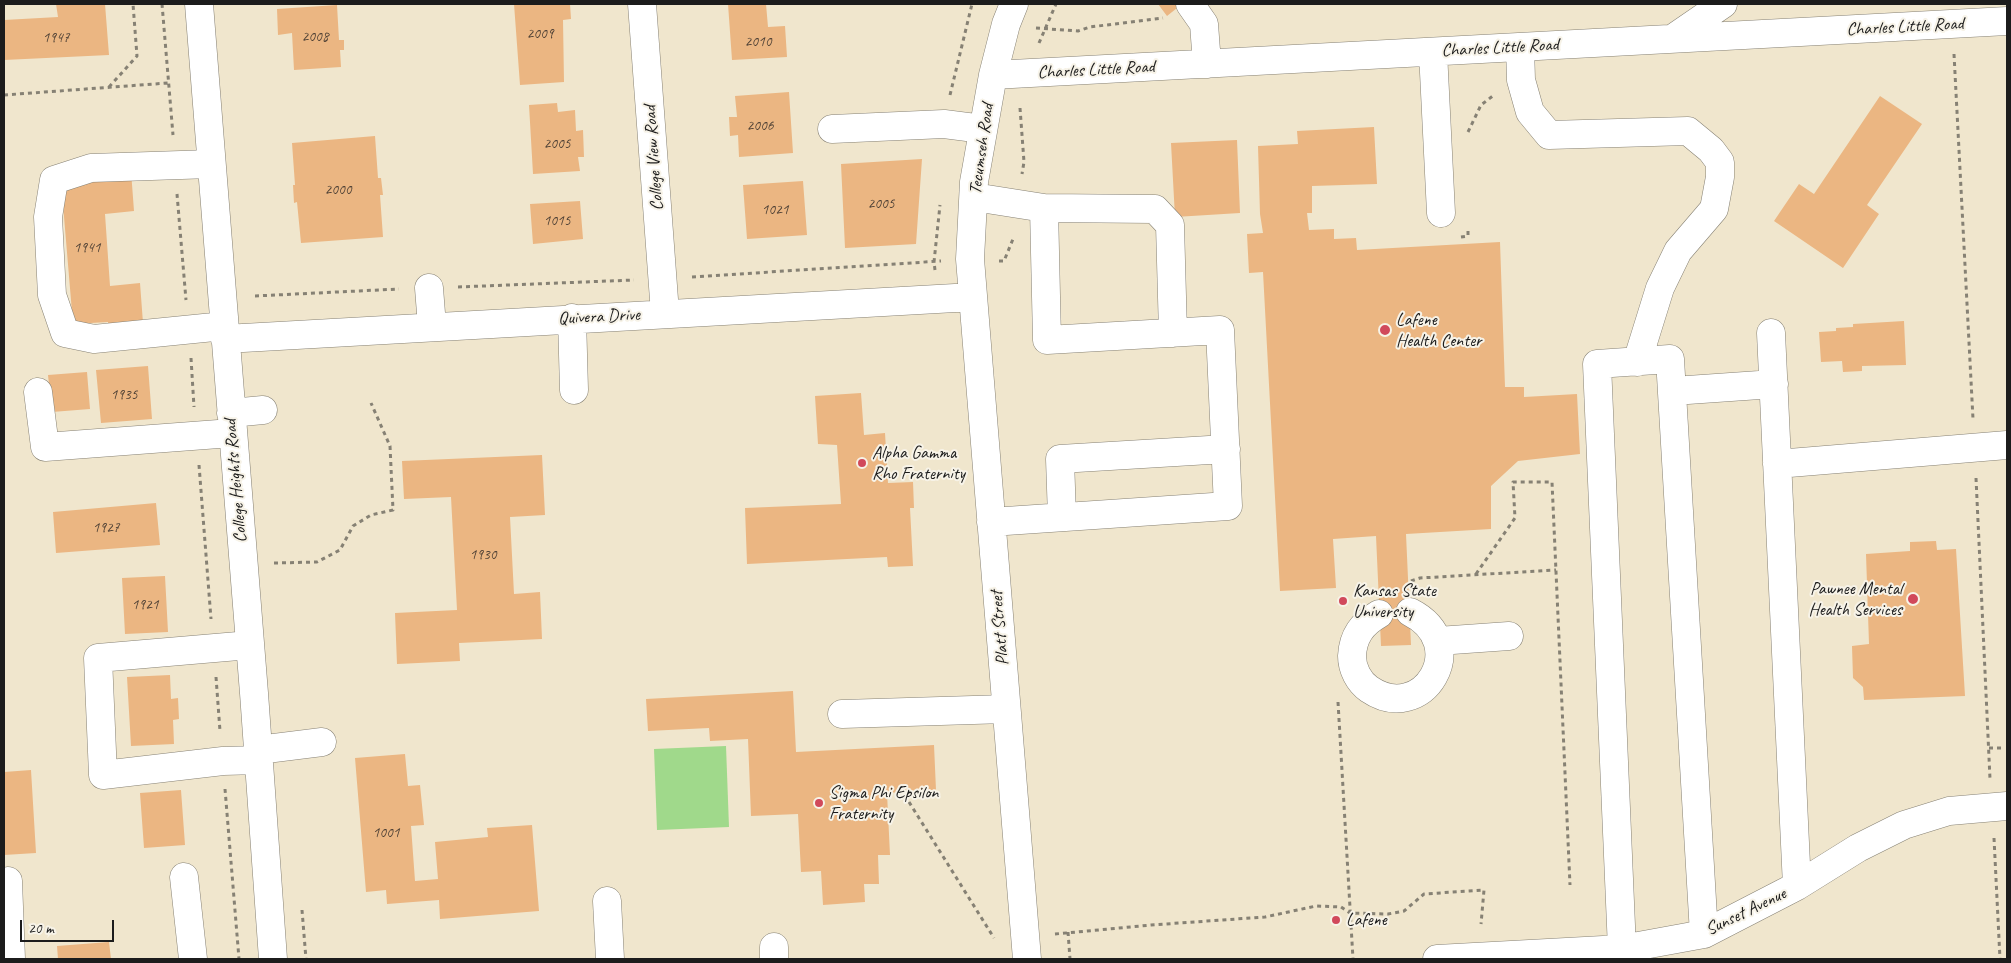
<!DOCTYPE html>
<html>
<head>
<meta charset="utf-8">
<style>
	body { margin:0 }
	#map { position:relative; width:2011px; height:963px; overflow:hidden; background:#f0e6cd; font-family:Caveat,sans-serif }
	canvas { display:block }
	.frame { position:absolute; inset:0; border:5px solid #1c1c1c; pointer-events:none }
	.scale { position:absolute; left:20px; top:920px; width:94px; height:22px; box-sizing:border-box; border:2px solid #1c1c1c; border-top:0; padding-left:6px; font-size:15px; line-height:18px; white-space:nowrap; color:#1c1c1c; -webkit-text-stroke:4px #f7f3e8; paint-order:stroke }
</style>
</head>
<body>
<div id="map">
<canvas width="2011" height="963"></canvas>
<div class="frame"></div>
<div class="scale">20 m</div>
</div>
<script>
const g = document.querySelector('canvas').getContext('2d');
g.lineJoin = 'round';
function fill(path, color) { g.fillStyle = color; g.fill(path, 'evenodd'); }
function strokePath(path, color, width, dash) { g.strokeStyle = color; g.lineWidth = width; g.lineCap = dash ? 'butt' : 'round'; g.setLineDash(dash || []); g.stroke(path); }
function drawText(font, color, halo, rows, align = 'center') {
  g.font = font + ' Caveat,sans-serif'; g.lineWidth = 4; g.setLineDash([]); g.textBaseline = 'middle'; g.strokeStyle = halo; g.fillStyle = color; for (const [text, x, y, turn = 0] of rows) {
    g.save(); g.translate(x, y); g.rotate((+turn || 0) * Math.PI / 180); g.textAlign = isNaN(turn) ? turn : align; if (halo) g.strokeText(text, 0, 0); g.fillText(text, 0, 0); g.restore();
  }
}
const green = new Path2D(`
	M726,746l3,81 -72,3 -3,-81z`);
const building = new Path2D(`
	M56,4h49l4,51 -105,5v-40l54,-3z
	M514,4h56l1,15 -8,1 1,62 -44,3z
	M728,4h38l2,23 17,-1 2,31 -55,3z
	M1158,4h24l-15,12z
	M337,5l2,35h5v10h-4l1,17 -47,3 -2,-37 -14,2 -1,-26z
	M789,92l4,61 -54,4 -1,-22 -8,1 -1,-19h8l-2,-21z
	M1880,96l42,28 -55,81 12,9 -36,54 -69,-47 25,-37 15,10z
	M557,103l1,9 17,-2 1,21 7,-1 1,27h-6l2,14 -47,3 -4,-69z
	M1374,127l3,57 -65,2v27h-5l2,17 25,-1v10l22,-1 1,12 143,-8 5,145h19v10l53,-3 3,60 -62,7 -27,25v43l-85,5 5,111 -30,1 -5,-110 -43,3 3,49 -56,3 -17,-319 -14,1 -2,-39 16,-1 -3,-19 -2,-68 40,-2 -1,-13z
	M375,136l3,42h3l2,17h-3l3,42 -82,6 -4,-41 -3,1 -1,-18h2l-3,-42z
	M1237,140l3,73 -65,4 -4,-74z
	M922,159l-6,85 -71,4 -4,-84z
	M131,171l3,40 -29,3 5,72 30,-3 3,40 -35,3v-4l-35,2 -12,-143z
	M803,181l4,54 -60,4 -4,-54z
	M580,201l3,38 -50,5 -3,-40z
	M1904,321l2,44 -44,1v5l-19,1 -1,-11 -21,1 -2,-30 17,-1v-3l17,-1v-3z
	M148,366l4,53 -51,4 -5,-53z
	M87,372l3,37 -38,3 -4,-37z
	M861,393l3,42 21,-2 3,50 25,-1 1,26h-4l3,58 -25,1 -1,-10 -140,7 -2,-56 96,-4 -4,-59 -19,-1 -3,-48z
	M542,455l3,60 -35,2 4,77 26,-2 2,47 -83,4 1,18 -63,3 -2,-51 62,-3 -6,-113 -47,2 -2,-38z
	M156,503l4,42 -104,8 -3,-41z
	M1936,541l1,9 19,-1 9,147 -101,4 -1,-13 -10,-9 -1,-32 17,-2 -3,-90 44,-3v-9z
	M165,576l3,56 -43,2 -3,-56z
	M170,675l1,24 7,-1 1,21 -6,1 1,24 -43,2 -4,-69z
	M793,691l3,61 138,-7 2,45 -49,3 3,62h-12l1,29h-15l1,18 -42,3 -2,-34 -20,1 -3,-58 -47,2 -3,-77 -38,2 -1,-13 -61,3 -2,-32z
	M405,754l3,32 12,-1 4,40 -13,1 4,55 23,-2 -3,-37 53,-5 -1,-9 45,-3 7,86 -99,8 -1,-19 -52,4 -1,-14 -20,2 -11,-134z
	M31,770l5,83 -32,2v-83z
	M181,790l4,55 -41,3 -4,-55z
	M109,942l2,17h-53l-1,-13z`);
const path = new Path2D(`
	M162,4l11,131
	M1036,28l42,3 12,-4 73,-9
	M1039,43l17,-39
	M1954,54l19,365
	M109,87l28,-31 -4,-52
	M4,95l164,-12
	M950,95l22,-91
	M1020,108l4,54 -2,12
	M1468,132l13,-27 13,-10
	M177,194l9,106
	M1461,237l7,-1v-9
	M999,261h5l9,-22
	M935,270l-1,-8 6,-57
	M692,277l249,-16
	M458,287l176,-7
	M255,296l144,-7
	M191,358l3,49
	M199,465l12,154
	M1976,478l14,301
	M274,563l43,-1 23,-12 13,-24 18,-11 22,-5 -3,-64 -19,-43
	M1476,574l39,-56 -2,-36h39l18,403
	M1411,581l9,-3 136,-8
	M216,677l4,54
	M1338,702l15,257
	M1989,748h13
	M225,789l14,170
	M909,802l85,136
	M1994,838l6,121
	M302,910l4,49
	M1068,932l2,27
	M1055,934l96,-9 114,-8 51,-11 25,1 9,6 38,1 16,-3 20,-17 60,-4 -3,34`);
const minor = new Path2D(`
	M199,4l55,689 19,266
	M642,4l23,309
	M1014,4l-8,20 -13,51 -19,107 -4,77 57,700
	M1190,4l14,20 3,40
	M1672,39l51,-35
	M1520,47l1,33 9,32 19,23 139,-4 23,19 9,12v15l-6,32 -36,42 -18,37 -23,74
	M1433,52l8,161
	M993,75l1014,-54
	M832,129l112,-5 39,5
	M211,164l-120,4 -37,12 -6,37 4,78 13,38 29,6 130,-13
	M974,197l70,11 111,1 15,16 3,108
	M429,288l3,38
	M572,318l2,72
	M1771,333l26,553
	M225,339l748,-42
	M1673,391l101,-7
	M38,392l7,55 187,-14
	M231,413l32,-3
	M1777,464l230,-19
	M1062,517l-2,-58 166,-10
	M991,522l237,-16 -8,-176 -173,10 -3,-132
	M1379,614c-17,10 -26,22 -27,42 0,13 7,26 17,33 54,37 104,-45 41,-77
	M1438,641l71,-5
	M250,645l-152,13 5,117 120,-14 36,-1
	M842,714l164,-5
	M258,750l64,-8
	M184,877l9,82
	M8,881l3,78
	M607,901l3,58
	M774,947v12
	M1622,949l-25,-585 73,-5 34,575
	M1437,959l185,-10 82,-15 93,-48 61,-38 46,-23 45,-14 58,-5`);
const markers = [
	[1385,330,6,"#d1495b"],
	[862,463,5,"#d1495b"],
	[1913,599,6,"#d1495b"],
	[1343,601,5,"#d1495b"],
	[819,803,5,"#d1495b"],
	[1336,920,5,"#d1495b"]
];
const numberNames = [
	["2009",540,34],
	["2008",315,37],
	["1947",56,38],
	["2010",758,42],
	["2006",760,126],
	["2005",557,144],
	["2000",338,190],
	["2005",881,204],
	["1021",775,210],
	["1015",557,221],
	["1941",87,248],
	["1935",124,395],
	["1927",106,528],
	["1930",483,555],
	["1921",145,605],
	["1001",386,833]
];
const streetNames = [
	["Charles Little Road",1905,27,-3],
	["Charles Little Road",1500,48,-3],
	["Charles Little Road",1096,70,-3],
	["Tecumseh Road",982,149,-82],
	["College View Road",654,158,-94],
	["Quivera Drive",599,317,-3],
	["College Heights Road",236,481,-95],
	["Platt Street",1000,628,-95],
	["Sunset Avenue",1746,912,-26]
];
const poiNames = [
	["Lafene",1396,320],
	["Health Center",1396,341],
	["Alpha Gamma",872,453],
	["Rho Fraternity",872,474],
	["Pawnee Mental",1902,589,"right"],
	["Health Services",1902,610,"right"],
	["Kansas State",1353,591],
	["University",1353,612],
	["Sigma Phi Epsilon",829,793],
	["Fraternity",829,814],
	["Lafene",1346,920]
];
fill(green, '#a0d98b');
fill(building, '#ebb682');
strokePath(minor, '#868174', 29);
strokePath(path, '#868174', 3, [4, 4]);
strokePath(minor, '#fff', 28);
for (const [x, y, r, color] of markers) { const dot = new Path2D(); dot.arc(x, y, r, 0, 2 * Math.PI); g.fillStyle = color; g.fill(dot); strokePath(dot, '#f7f3e8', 2); }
drawText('15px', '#504236', null, numberNames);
drawText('18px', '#1c1c1c', '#f7f3e8', streetNames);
drawText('18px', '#1c1c1c', '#f7f3e8', poiNames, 'left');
</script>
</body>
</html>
